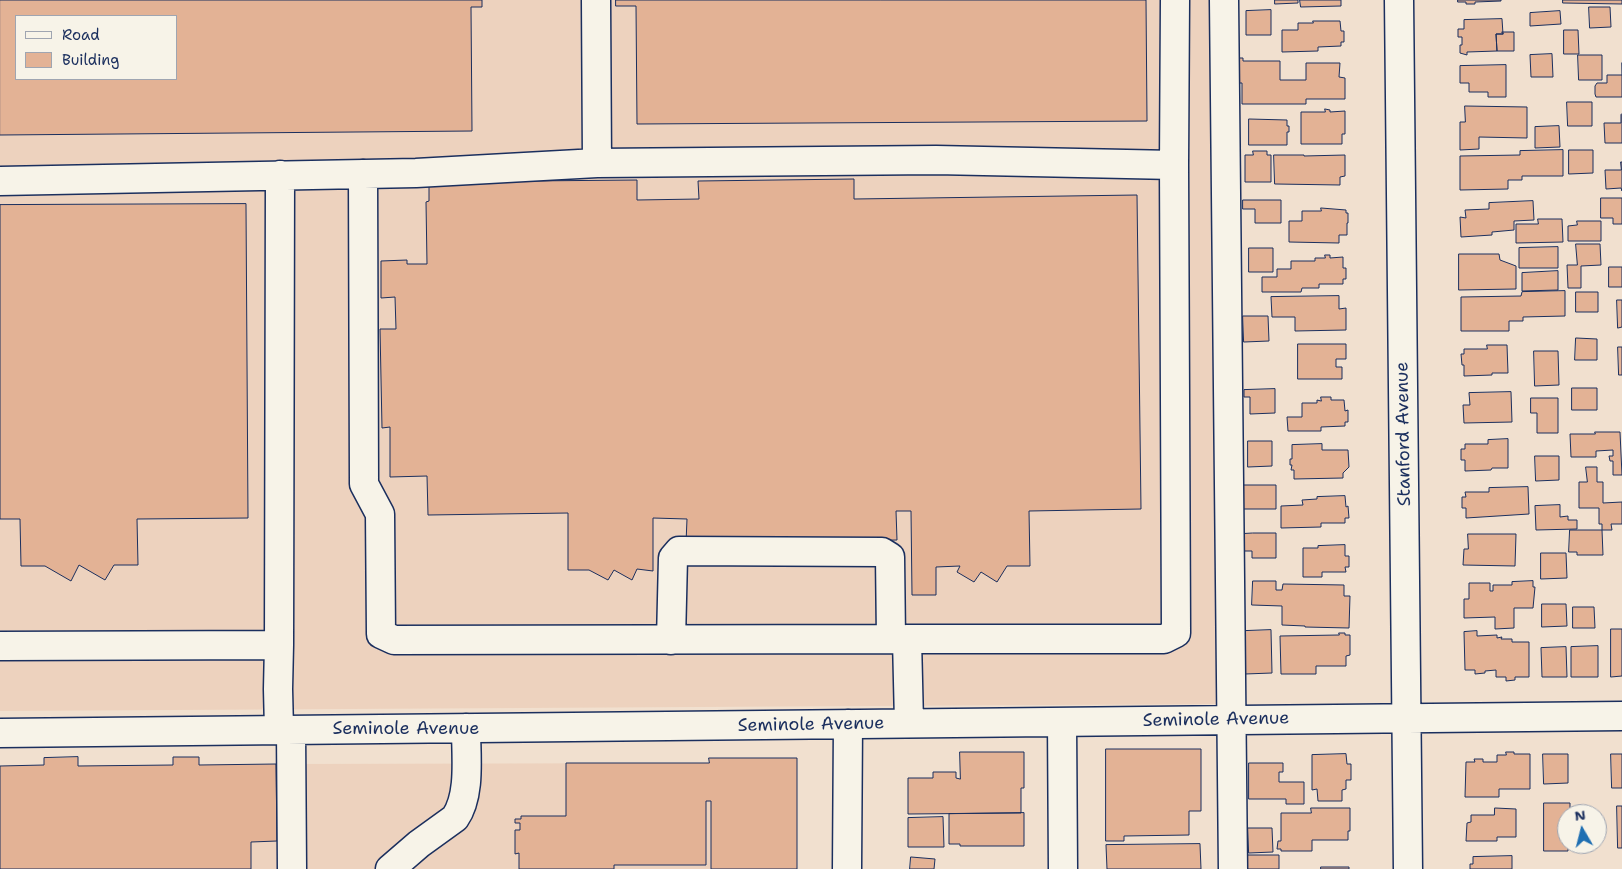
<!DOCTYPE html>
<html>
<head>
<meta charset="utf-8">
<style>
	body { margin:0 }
	#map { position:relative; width:1622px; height:869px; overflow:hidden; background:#f1e0cf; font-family:"Shantell Sans",sans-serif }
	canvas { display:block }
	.legend { position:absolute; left:15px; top:15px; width:162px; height:65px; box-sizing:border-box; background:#f7f3e8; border:1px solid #9fa5b1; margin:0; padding:6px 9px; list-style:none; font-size:15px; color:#1b2f5e }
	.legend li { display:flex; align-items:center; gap:10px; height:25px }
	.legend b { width:25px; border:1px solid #9fa5b1 }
	.north { position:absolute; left:1557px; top:804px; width:50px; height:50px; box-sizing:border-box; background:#f7f3e8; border:1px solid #9fa5b1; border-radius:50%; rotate:352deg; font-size:14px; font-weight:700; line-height:20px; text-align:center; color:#1b2f5e }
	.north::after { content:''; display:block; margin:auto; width:18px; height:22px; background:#1f6fb2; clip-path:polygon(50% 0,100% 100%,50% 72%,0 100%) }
</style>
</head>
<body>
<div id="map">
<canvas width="1622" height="869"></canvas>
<ul class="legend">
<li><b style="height:6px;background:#f7f3e8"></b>Road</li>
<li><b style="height:14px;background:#e3b295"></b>Building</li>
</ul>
<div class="north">N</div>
</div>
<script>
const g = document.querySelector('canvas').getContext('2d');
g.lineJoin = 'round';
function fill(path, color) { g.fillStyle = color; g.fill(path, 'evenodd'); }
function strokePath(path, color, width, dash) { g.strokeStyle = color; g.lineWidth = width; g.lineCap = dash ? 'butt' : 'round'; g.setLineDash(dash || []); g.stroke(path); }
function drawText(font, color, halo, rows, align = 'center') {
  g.font = font + ' "Shantell Sans",sans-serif'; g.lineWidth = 4.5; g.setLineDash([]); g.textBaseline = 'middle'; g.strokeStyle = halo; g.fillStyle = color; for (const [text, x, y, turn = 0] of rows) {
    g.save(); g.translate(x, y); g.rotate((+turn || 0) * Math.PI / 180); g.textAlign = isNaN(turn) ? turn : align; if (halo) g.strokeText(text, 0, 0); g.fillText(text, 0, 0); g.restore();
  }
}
const built = new Path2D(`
	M0,0h1210l10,704 -1220,7zM16,16h160v63h-160z
	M709,758h88v111h-797v-103l291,-2 418,-1z`);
const building = new Path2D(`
	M0,0h482v7h-11l1,124 -472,4zM16,16h160v63h-160z
	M616,0h530l1,121 -510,3 -1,-118h-20z
	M1275,0h23v3l-23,1z
	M1300,0h41v6l-40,1z
	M1458,0h43v1l-26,1v2h-9v-2h-8z
	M1563,0h59v4l-59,-1z
	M1589,7h21l1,20 -21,1z
	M1271,10v25h-25v-24z
	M1560,11l1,13 -31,2v-13z
	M1502,19l1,15h-7l1,17 -30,1v3l-7,-2v-8h2v-8h-4v-8h6v-9z
	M1313,21h27l1,10h3v11h-3v4l-23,1v4l-36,1v-22h16v-7h15z
	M1564,30h14l1,24h-15z
	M1502,32h12v19h-17l-1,-17h7z
	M1552,54l1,23h-22l-1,-22z
	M1578,55h24v25h-23z
	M1238,58h5v3h37v19h26v-17h34l-1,14 6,1v21h-39v5h-64v-21h-4z
	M1622,63v34h-26l-1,-3v-8l2,-3h10v-8h15z
	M1506,65v32h-18v-5h-19v-9h-9v-17z
	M1567,102h25v24h-24z
	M1465,106l62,1v31l-48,-1v12l-19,1v-28h5z
	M1325,109l5,1v2l15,-1v23h-3v10h-41v-32h24z
	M1622,114v29h-17l-1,-20h17v-8z
	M1249,119l38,1v6h2v6h-2v13h-38z
	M1559,126l1,21 -25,1v-21z
	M1563,150v26h-41v4h-14v9l-48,1v-34l60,-1v-4z
	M1569,150h24v23l-24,1z
	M1253,151h14v4h4v27h-26v-27h8z
	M1274,155h30v1l41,-1v21l-5,1v8l-65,-1z
	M1621,162h1v29l-1,-3 -15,1 -1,-19h16z
	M526,176l-1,5 112,-1v20l62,-1 -1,-18 156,-2v20l283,-4 4,314 -112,2 1,55h-23l-10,16 -16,-10 -7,10 -17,-10 3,-6 -24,1v28h-24l-1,-84h-15l1,29 -211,3 1,-24 -34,-1v53l-16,-2 -5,11 -18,-10 -6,10 -19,-10h-21v-57l-140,2 -1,-39 -37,1v-50l-8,1 -2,-99h16l-1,-32 -14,1v-37l26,-1v4h20l-1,-62 3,-1v-19z
	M1601,198h21v26h-9v-6h-12z
	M1243,200h38v23h-26v-14h-12z
	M1533,201l1,19 -20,1v9l-22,2v3l-31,2 -1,-20 6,1 -1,-8 24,-1v-6z
	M246,204l2,314 -111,1 1,46h-24l-9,15 -26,-15 -8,16 -26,-15h-24l-1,-47h-20v-314z
	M1321,208l25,2v3h2v10h-1v12h-8v8l-50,-1v-21h13v-10h19z
	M1538,219h24l1,23 -47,1v-19h22z
	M1577,221h24v20h-33v-15l9,-1z
	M1576,244h24l1,21 -20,1v22h-13l-1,-23h10z
	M1558,247v21h-39v-20z
	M1249,248h24v24h-24z
	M1459,254h40l1,6 16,6v23l-57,1z
	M1325,255h5v3l13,-1v11h3v11h-3v5h-24v4h-17l-1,4h-39v-15h15v-8h14v-8h24v-3h10z
	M1609,267h13v20h-13z
	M1558,271v19l-36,1v-18z
	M1565,291v25l-42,1v4h-14v10h-48v-34l60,-1 1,-4z
	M1576,292h22v20h-22z
	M1339,296v13l7,-1v22l-51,1v-14h-23l-1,-20z
	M1617,300h5v27l-4,1z
	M1243,316h25l1,25 -25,1z
	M1576,338l21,1v21h-22z
	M1298,344h48v15h-10v8h6v12h-44z
	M1487,345h20l1,28h-16v2l-28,1v-11h-2l-1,-11h3v-5h23z
	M1618,347h4v28h-3z
	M1534,351h24l1,34 -24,1z
	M1572,388h25v22h-25z
	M1275,389v24l-25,1v-17h-6v-7z
	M1511,392l1,30 -48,1 -1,-18h7l-1,-12z
	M1321,397h10v3h13l1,11 3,-1v12h-3v4l-24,1v4h-33l-1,-14h15v-14h15v-3l4,1z
	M1531,398h27v35h-21v-20h-6z
	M1595,432h25l2,43h-9v-14h-3l-1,-5h4v-6l-17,1v6h-25l-1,-23h25z
	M1508,439v29h-16l-1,2 -26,1v-11h-4v-11h4v-5h23v-4z
	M1248,441h24v25l-24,1z
	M1322,444v6h26l1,17 -6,6v5l-49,1v-9h-3l1,-5h-2v-6h2v-14z
	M1535,456h24v24l-23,1z
	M1586,467h11v15h6v21l19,-1v22h-11l1,6h-10v-6h-3v-16h-20v-26h8z
	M1242,485h34v24h-34z
	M1528,487l1,27 -63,4v-10h-4v-11h4l-1,-5h24v-4z
	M1345,496l1,11 2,-1 1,12h-4v5h-24v4l-40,1v-22l22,-1 -1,-5 15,-1v-2z
	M1560,505v12l8,-1v4h9v9l-41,1 -1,-24z
	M1570,530h32l1,25h-26v-3h-8z
	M1253,533h23v25h-24v-7h-9l-1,-17z
	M1468,534h48l-1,32 -52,-1 1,-16h4z
	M1345,545v11h4v11h-4l1,5h-24v5h-19v-29h15v-2z
	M1541,553h25l1,25 -26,1z
	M1253,581h23v9h6l1,-6 61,1v11h6l-1,32 -44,-1v-1l-23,-1v-19l-30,-1z
	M1533,581v6h2l-2,21h-19v20l-19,1v-12l-31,1v-19h5v-16h21v8h3v-6h19v-3z
	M1542,604h24l1,22 -25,1z
	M1573,607h21l1,21h-22z
	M1611,629h11v47l-11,1z
	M1271,630l1,43 -27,1v-43z
	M1477,631v5l20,-1v3l5,-1 -1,2h11v3h17v35h-14v3l-9,1v-4h-10v-7l-11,1v2l-10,1v-4h-10l-1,-38z
	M1339,633h6v2h5v20l-4,1v10h-30v8h-35l-1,-38 59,-1z
	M1598,646v31h-27v-30z
	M1566,647l1,30h-25l-1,-29z
	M1106,749h95v62h-12v24l-65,1v5h-18z
	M960,752h64v36h-3v25l-113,1v-36h25v-6h23v6l4,1z
	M1506,752h8v2h16v35h-31v8h-34l1,-35h9l-1,-3h9v3h14v-7h9z
	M1346,754l1,10h4v16h-5v9l-4,1v11h-24l-1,-12 -5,1v-35z
	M1543,754h25v29l-24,1z
	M1611,754h11v34h-10z
	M78,757v9l95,-1v-8h26v8l77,-1 1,77 -26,1v27h-251v-103l44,-1v-7z
	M709,758h88v111h-86v-68h-5v64h-92v4h-95v-16l-4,1v-24h5v-7h-5v-4h6v-3h45v-53h143z
	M1249,763h34v9h-4v10h25v22h-18v-5h-37z
	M1544,803h26v11h-3l1,37h-24z
	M1617,806h5v42h-4z
	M1311,808h39v23h-2v9h-36v11h-31v-2h-4l1,-8h3v-28h30z
	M1495,808l21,1v28h-19v4h-31l1,-18 4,-1v-7h23z
	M1024,813v33h-64v-2h-11v-30z
	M943,817l1,30h-36v-29z
	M1248,828h24l1,24 -24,1z
	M1200,844l1,25h-94l-1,-24z
	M1245,855h34v14h-34z
	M1512,856v13h-42v-5h3v-7z
	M911,857l24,2 -1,10h-24z
	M1321,867h28v2h-28z`);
const minor = new Path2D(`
	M1224,0l9,869
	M1399,0l9,869
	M597,163l339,-3 238,5 1,-165
	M363,174l1,310 16,30 1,120 13,6 513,-1
	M0,181l416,-8 181,-10 -1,-163
	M671,640l2,-82 6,-7 203,1 8,5 1,82
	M0,646l279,-1 1,-470
	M1062,722l1,147
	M909,723l-2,-84h257l12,-6 -2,-468
	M279,730l-1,-41 1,-44
	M291,730l1,139
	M0,733l1622,-17
	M390,869l29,-25 36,-26c16,-23 11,-62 11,-90
	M847,869l1,-145`);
const streetNames = [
	["Stanford Avenue",1404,434,-91],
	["Seminole Avenue",1216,720,-1],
	["Seminole Avenue",811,725,-1],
	["Seminole Avenue",406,729]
];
fill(built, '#edd2be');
fill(building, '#e3b295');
strokePath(building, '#1b2f5e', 1);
strokePath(minor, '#1b2f5e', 31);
strokePath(minor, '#f7f3e8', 28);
drawText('18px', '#1b2f5e', '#f7f3e8', streetNames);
</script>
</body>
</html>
